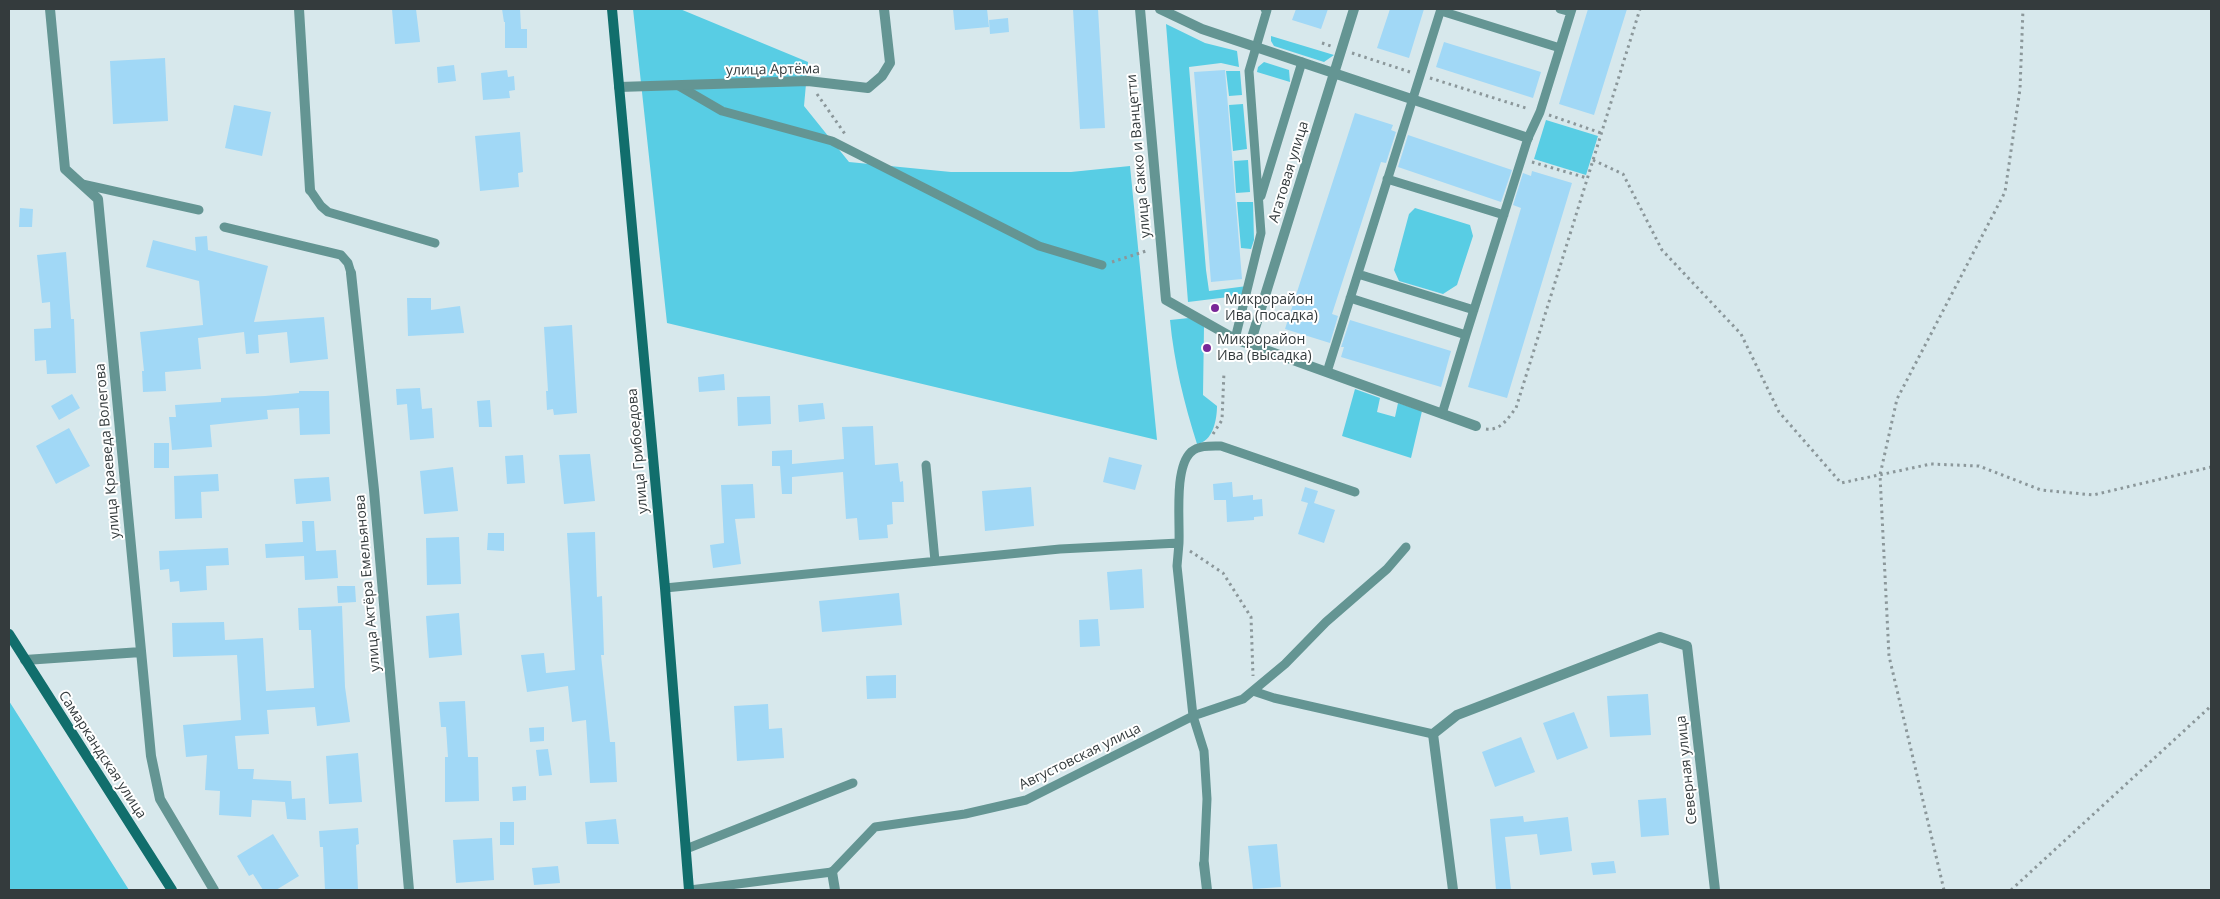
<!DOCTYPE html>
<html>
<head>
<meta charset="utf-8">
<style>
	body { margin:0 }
	#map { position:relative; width:2220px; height:899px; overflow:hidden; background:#d7e8ec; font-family:"Open Sans",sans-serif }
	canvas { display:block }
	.frame { position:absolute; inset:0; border:10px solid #343b3d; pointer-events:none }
</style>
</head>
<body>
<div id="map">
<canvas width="2220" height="899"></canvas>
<div class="frame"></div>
</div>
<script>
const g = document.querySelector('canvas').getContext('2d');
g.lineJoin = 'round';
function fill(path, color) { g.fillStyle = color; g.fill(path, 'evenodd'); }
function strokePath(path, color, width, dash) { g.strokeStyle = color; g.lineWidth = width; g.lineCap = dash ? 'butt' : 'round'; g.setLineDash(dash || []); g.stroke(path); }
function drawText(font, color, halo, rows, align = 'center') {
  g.font = font + ' "Open Sans",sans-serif'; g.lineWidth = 4; g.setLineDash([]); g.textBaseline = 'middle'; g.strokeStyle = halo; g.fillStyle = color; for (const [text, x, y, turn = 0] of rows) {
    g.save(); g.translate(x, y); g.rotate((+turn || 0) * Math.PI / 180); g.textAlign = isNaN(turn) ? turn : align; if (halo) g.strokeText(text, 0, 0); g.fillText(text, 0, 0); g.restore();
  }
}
const green = new Path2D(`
	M633,9h47l128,53 -4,44 45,56 102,10h120l59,-6 27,274 -490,-117z
	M1166,24l39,19 32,8 2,16 -18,-4 -32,4 17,203 3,21 38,-5 -2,9 -57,7z
	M1271,36l63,19 -10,7 -50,-16 -3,-5z
	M1264,62l25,8 1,12 -33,-10 1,-5z
	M1226,71h14l2,24 -13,1z
	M1243,104l4,45 -14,2 -4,-46z
	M1546,120l52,16 -12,39 -52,-16z
	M1248,160l2,32 -14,1 -2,-32z
	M1237,202h16l1,38 -3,9 -10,-1z
	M1415,208l55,17 3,11 -16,49 -14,9 -44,-13 -5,-11 15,-56z
	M1189,318l9,3 6,6 -1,68 14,11c0,13 -4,36 -20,38 -13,-41 -23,-82 -27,-124z
	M1355,389l25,9 -3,14 18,5 3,-14 24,8 -11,47 -69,-22z
	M9,701l120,189h-120z`);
const building = new Path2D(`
	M392,9h24l4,33 -25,2z
	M502,9h18l1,20h6v19h-22v-26h-1z
	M953,9h34l2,18 -34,3z
	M1073,9h25l7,119 -25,1z
	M1296,9h32l-7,20 -29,-9z
	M1390,9h34l-15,49 -32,-10z
	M1588,9h39l-33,106 -35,-11z
	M1008,18l1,14 -19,2 -1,-14z
	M1444,42l97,30 -8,26 -97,-31z
	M165,58l3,63 -55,3 -3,-63z
	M454,65l2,16 -18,2 -1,-16z
	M507,70l1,7 6,-1 1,14 -6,1 1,7 -27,2 -2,-27z
	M1225,70l17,209 -31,3 -17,-210z
	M234,105l37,7 -9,44 -37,-8z
	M1355,113l38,12 -2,5 5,2 -10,31 -5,-1 -49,152 6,2 -8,27 -45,-14z
	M520,132l3,40 -5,1 1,14 -39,4 -5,-55z
	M1408,135l104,35 -11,32 -103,-35z
	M1532,171l40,12 -65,215 -39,-11 53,-179 -8,-3 10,-32 8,3z
	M20,208l13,1 -1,18h-13z
	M207,236l1,14 60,16 -14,56 70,-5 4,42 -38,4 -3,-31 -29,3 1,18 -13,1 -2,-22 -46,6 3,31 -36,3 1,19 -23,1 -1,-21h2l-4,-39 63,-7 -4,-44 -53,-14 7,-27 43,11 -1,-14z
	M66,252l5,67h3l2,54 -29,1 -1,-14 -11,1 -1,-32 17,-1 -1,-26 -8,1 -5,-48z
	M407,298h24v12l29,-4 4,27 -56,3z
	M1350,320l101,31 -10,36 -100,-30 3,-10h-3z
	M572,325l5,88 -23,2 -1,-6 -6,1 -1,-19h2l-4,-64z
	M724,374l1,16 -26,2 -1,-15z
	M420,388l2,21 10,-1 2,30 -24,2 -3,-36 -10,1 -1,-16z
	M299,391h30l1,43 -30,1 -1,-27 -32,2 1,9 -58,6 2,22 -40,3 -3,-33h7l-1,-12 46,-3v-4l44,-2 34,-3z
	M72,394l8,14 -21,12 -8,-14z
	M770,396l1,28 -33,2 -1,-29z
	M490,400l2,27h-13l-2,-26z
	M823,403l2,16 -26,3 -1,-17z
	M873,426l2,39 23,-2 2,19 3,-1 1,21h-12l1,22 -6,1 1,13 -29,2 -2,-22 -11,1 -3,-47 -51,5v17h-10l-2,-28h-8v-15l20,-1v14l52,-5 -2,-32z
	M69,428l21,38 -34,18 -20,-38z
	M154,443h15v25h-15z
	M590,454l5,47 -31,3 -5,-49z
	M523,455l2,28 -18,1 -2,-28z
	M1109,457l33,8 -7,25 -32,-8z
	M453,467l5,44 -34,3 -4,-43z
	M218,474l1,17 -18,1 1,26 -27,1 -1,-43z
	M329,477l2,24 -35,3 -2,-25z
	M1232,482l1,15 20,-2v5l9,-1 1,17 -9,1v3l-27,2 -1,-22h-12l-1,-16z
	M753,484l2,34 -20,1 6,45 -28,4 -3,-23 14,-2 -3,-58z
	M1031,487l3,39 -49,5 -3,-40z
	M1305,487l13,4 -4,12 21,7 -11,33 -26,-9 10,-31 -7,-2z
	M302,521h12l2,30 20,-1 2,28 -33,2 -1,-24 -38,2 -1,-14 38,-2z
	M595,532l2,65 5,-1 2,59h-3l9,87h5l2,40 -27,1 -4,-63 -14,2 -4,-36 -41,6 -6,-37 23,-2 2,20 29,-3 -8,-137z
	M488,533h16v18l-17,-1z
	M459,537l2,47 -34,1 -1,-47z
	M228,548l1,17 -23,1 1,24 -27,2 -1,-11 -9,1 -1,-13 -9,1 -1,-19z
	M1142,569l2,39 -34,2 -3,-38z
	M337,586h18l1,16 -18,1z
	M899,593l3,32 -80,7 -3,-31z
	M342,606l3,81 5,35 -33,4 -2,-19 -48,3 2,24 -34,2 3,33h16l-1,10 38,2 1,18 13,-1 1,22 -19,-1 -2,-17 -33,-2 -1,17 -32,-2 1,-24 -15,-1 2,-35 -21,2 -3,-32 58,-5 -4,-65 -64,2 -1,-34 52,-1 1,18 38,-2 3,53 48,-3 -3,-58h-12l-1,-22z
	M459,613l3,42 -33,3 -3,-42z
	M1098,619l2,27 -20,1 -1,-27z
	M896,675v23l-29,1 -1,-23z
	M1648,694l3,41 -41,2 -3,-41z
	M465,701l3,56h10l1,44 -34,1v-45h3l-2,-30h-5l-2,-25z
	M768,704l1,25 13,-1 2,30 -47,3 -3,-55z
	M1574,712l14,36 -31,12 -14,-37z
	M544,727v14l-14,1 -1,-14z
	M1521,737l14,35 -40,15 -13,-35z
	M548,749l4,26 -13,1 -3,-26z
	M358,753l4,49 -33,2 -3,-48z
	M526,786v14l-13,1 -1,-14z
	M1666,798l3,37 -28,2 -3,-37z
	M1523,816l1,6 44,-5 4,34 -32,4 -3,-21 -32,3 6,53h-15l-6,-71z
	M616,819l3,25h-32l-2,-22z
	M500,822h14v23h-14z
	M358,828l1,16 -3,1 2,45h-33l-2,-43h-3l-1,-16z
	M273,834l26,42 -23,14h-13l-10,-16 -4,2 -12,-20z
	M492,838l2,42 -38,3 -3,-43z
	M1277,844l4,43 -28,2 -5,-43z
	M1614,861l2,12 -23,2 -2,-12z
	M558,866l2,17 -26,2 -2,-17z`);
const path = new Path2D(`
	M1322,43l9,3
	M1352,53l58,19
	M1430,78l99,31
	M817,94l28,40
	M1549,115l52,18
	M1593,160l30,14 39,76 79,84 38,78 62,71 90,-19 48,2 62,24 52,5 118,-28
	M1532,162l55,16
	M1112,262l37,-12
	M1486,429c15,2 22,-11 30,-21l124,-399
	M1213,434l9,-14 2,-48
	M1190,551l33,22 28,44 2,59
	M1944,890l-55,-234 -9,-181 17,-76 108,-207 15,-103 3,-80
	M2011,890l200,-184`);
const lane = new Path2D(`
	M1560,9l11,3
	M1441,11l119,37
	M679,86l43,25 110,30 207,105 63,19
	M1387,179l117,36
	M82,184l117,26
	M310,190l11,16 7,6 107,31
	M1261,196l41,-134
	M224,227l117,28 7,8 3,10
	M1358,274l116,36
	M1350,298l116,37 62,-197 12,-26 32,-103
	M1235,339l26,-106 -12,-162 18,-61 -2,-1
	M1327,372l114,-363
	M1442,414l24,-79
	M926,465l9,96
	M1179,543l-2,23 16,150 11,35 3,48 -3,65
	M665,588l395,-39 119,-6c1,-23 -5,-75 12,-91 8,-7 20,-6 30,-6l134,46
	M1253,691l21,7 159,36
	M686,849l167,-66
	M690,890l142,-18 43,-45 90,-13 61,-14 167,-84 50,-17 42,-35 41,-42 61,-53 19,-22`);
const street = new Path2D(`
	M50,9l15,160 33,30 53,557 9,43 54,91
	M299,9l11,181
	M1140,9l26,291 69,39 241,87
	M1160,9l42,20 326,109
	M619,87l189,-6 60,7 14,-12 8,-13 -6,-54
	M351,273l23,217 35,400
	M1250,344l104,-335
	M25,660l116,-8
	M1204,864l3,26
	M832,872l3,18
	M1453,890l-20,-156 24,-19 203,-78 27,9 28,244`);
const secondary = new Path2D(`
	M612,9l53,579 24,302
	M9,634l163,256`);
const markers = [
	[1215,308,5,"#792798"],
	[1207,348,5,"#792798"]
];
const streetNames = [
	["улица Артёма",773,70,-1],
	["улица Сакко и Ванцетти",1139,156,-95],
	["Агатовая улица",1289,172,-73],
	["улица Краеведа Волегова",108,451,-95],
	["улица Грибоедова",638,451,-95],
	["улица Актёра Емельянова",368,583,-95],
	["Самаркандская улица",102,755,57],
	["Августовская улица",1080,757,-26],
	["Северная улица",1687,770,-96]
];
const poiNames = [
	["Микрорайон",1225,300],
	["Ива (посадка)",1225,316],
	["Микрорайон",1217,340],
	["Ива (высадка)",1217,356]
];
fill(green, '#58cde4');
fill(building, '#a1d8f6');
strokePath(path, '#8b979a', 3, [2.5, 4]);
strokePath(lane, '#649593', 9);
strokePath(street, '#649593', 10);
strokePath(secondary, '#116e6c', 10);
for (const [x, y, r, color] of markers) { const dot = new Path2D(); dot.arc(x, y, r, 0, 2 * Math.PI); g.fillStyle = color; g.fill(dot); strokePath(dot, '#fff', 2); }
drawText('14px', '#343b3d', '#fff', streetNames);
drawText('14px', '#343b3d', '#fff', poiNames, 'left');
</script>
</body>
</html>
